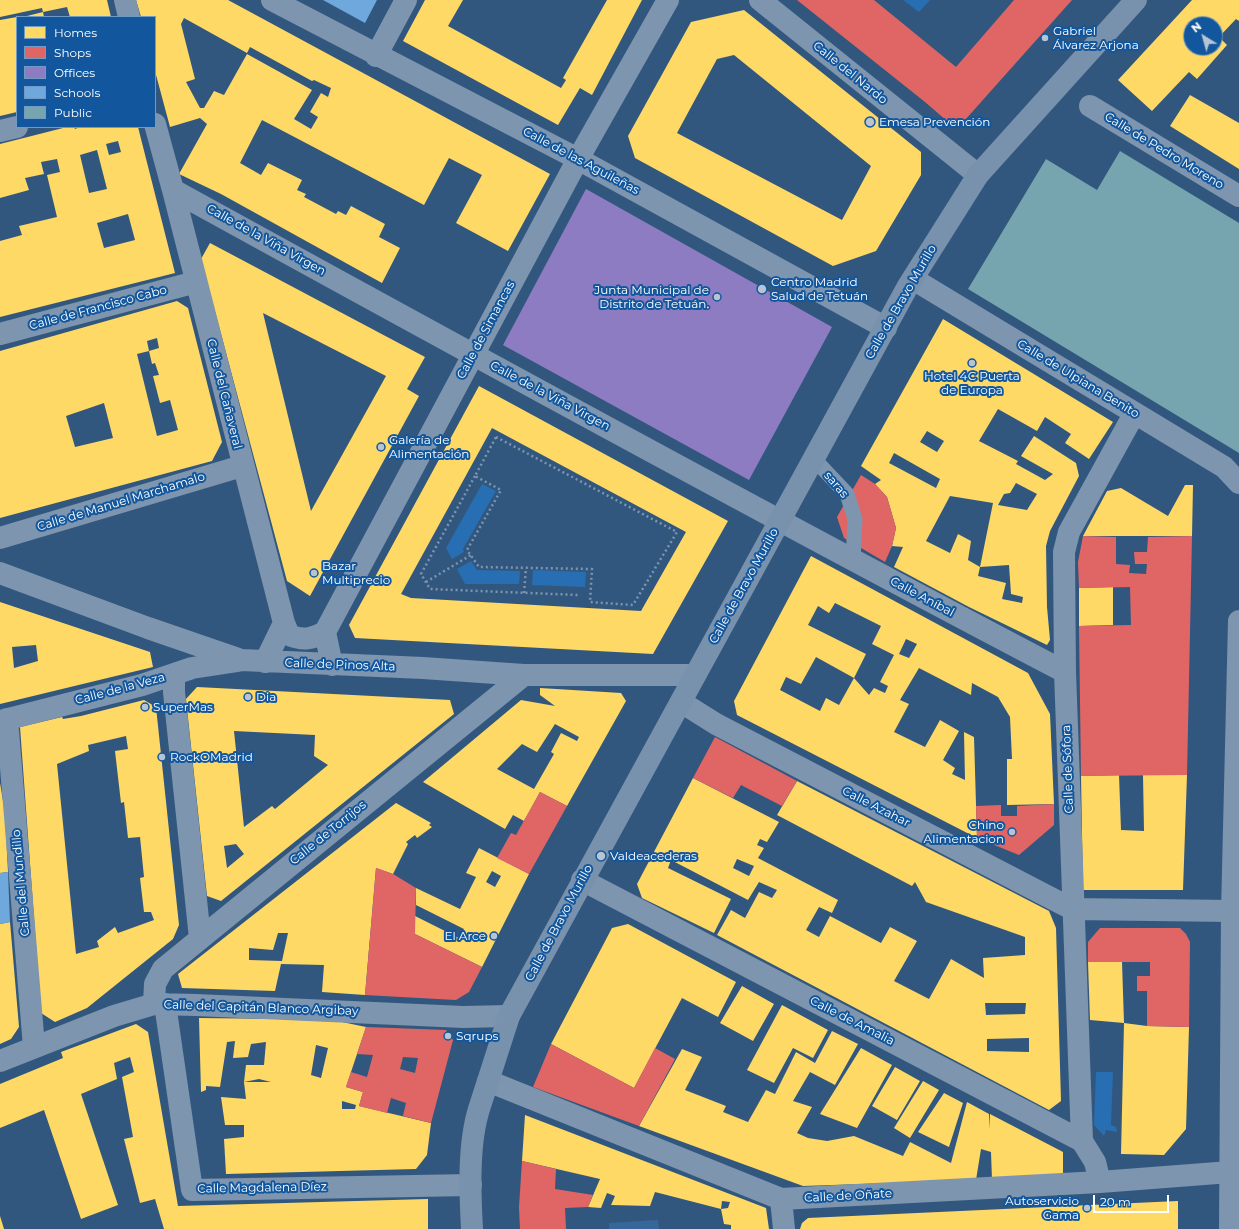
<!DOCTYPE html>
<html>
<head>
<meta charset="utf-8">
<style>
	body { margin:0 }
	#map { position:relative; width:1239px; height:1229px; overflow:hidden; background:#32577e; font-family:Montserrat,sans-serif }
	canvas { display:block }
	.legend { position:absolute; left:16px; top:16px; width:140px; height:112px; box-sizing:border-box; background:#12579d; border:1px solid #719ac4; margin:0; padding:5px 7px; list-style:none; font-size:12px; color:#fff }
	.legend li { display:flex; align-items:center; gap:8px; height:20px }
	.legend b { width:20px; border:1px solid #719ac4 }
	.north { position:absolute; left:1183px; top:16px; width:40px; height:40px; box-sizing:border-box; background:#12579d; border:1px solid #719ac4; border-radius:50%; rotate:323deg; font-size:11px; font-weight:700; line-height:16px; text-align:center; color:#fff }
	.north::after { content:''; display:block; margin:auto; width:14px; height:18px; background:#b7c4d2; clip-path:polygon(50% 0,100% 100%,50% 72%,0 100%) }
	.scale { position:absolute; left:1093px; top:1195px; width:76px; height:18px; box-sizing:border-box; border:2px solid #fff; border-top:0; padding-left:5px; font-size:12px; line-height:14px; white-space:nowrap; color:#fff; -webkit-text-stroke:3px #12579d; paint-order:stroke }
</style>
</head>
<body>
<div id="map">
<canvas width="1239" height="1229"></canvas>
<ul class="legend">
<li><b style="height:11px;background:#ffd966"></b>Homes</li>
<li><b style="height:11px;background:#e06666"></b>Shops</li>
<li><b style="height:11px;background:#8e7cc3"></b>Offices</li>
<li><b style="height:11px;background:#6fa8dc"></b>Schools</li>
<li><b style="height:11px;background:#76a5af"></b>Public</li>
</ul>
<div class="north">N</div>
<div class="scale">20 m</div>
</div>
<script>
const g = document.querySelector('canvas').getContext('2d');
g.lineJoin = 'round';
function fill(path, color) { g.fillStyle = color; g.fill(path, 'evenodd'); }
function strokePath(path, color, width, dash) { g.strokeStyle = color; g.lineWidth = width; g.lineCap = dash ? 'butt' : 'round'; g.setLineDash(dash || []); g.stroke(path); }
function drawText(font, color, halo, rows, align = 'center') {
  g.font = font + ' Montserrat,sans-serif'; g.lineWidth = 4; g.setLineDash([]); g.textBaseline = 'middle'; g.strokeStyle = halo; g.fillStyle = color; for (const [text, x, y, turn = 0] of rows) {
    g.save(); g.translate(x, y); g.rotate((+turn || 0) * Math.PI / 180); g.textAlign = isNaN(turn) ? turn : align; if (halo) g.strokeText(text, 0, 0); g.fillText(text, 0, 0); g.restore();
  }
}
const green = new Path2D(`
	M903,0h27l-11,12z
	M482,484l14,7 -33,58 1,3 -12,7 -6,-11z
	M471,561l6,9 43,1 -1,13h-54l-8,-15z
	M533,570l53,2 -1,15 -53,-2z
	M1096,1072h17l-2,53 5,2 1,5 -11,-2 -2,6 -10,-11z`);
const water = new Path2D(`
	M658,1220l1,9h-50v-6z`);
const homes = new Path2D(`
	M0,0h107l4,17h-41l-3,-10 -24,5 1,5h-21l20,-5 -1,-4 -42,9z
	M136,0h92l322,174 -42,77 -52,-28 26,-48 -33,-17 -25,47 -162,-85 -22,43 21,12 7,-12 34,17 -5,10 9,4 -2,3 32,17 2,-3 8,4 5,-9 34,18 -6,13 21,11 -18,35 -161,-89 -42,-20 28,-50 -7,-6 -30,9 -15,-56v-54h-14zM184,18l63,35 3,-6 62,34 2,-1 17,8 -3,9 -7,-4 -11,19 8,5 -7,12 -17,-10 18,-29 -65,-36 -23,41 -10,-4 -10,17h-4l-14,-26 9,-3 -14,-55z
	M425,0h38l-15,26 113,62 5,-8 -3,-2 44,-78h35l-50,95 -12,-7 -22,37 -155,-84z
	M1192,0h47v21l-3,-2 -17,18 8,8 -30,34 -8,-7 -37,39 -34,-31zM1191,24h24v24h-24z
	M744,10l177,142v23l-45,76 -43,15 -198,-108 -7,-22 63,-114zM734,55l137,111 -29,54 -165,-87 40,-74z
	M17,17v95l-17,4v-96z
	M1190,95l49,28v46l-69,-43z
	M67,127h7l1,2 5,-2h58l37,146 -175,44v-76l22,-6 -3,-9 38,-9 -10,-42 13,-3 -3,-13 -16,3 3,12 -19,4 4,12 -29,8v-54zM118,141l3,11 -12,3 -3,-11zM97,150l10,39 -18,4 -9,-38zM128,214l7,26 -31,8 -7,-25z
	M210,243l215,114 -18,32 12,7 -109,200 -23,-15 -86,-322zM263,313l123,63 -75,135z
	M177,301l11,7 34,134 -10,19 -212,57v-167zM157,338l2,10 -10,3 3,13 3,-1 4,12 -6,1 7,27 10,-3 8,30 -21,6 -20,-82 12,-3 -2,-10zM104,403l9,35 -38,9 -9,-31z
	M943,319l170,103 -24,37 -24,-16 6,-9 -26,-17 -8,14 -39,-22 -19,32 39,20 -2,3 29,16 8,-6 -32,-18 13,-20 42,27 3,13 -29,55 -4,15 1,61 3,33 -3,5 -78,-38 -75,-40 9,-20 -11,-1 4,-18 -9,-31 -12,-13 6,-4 -20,-14zM927,431l17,10 -7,11 -17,-10zM894,453l46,26 -4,9 -47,-25zM1016,483l21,11 -10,16 -29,-5 6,-11 6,-1zM950,496l43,7 -13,64 29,-2 2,29 12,3 -1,6 -20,-4 4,-16 -28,-7 2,-9 -12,-7 3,-19 -13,-7 -8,19 -24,-12z
	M479,386l249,135 -75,133 -298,-16 -6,-13zM492,428l194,104 -45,79 -230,-13 -10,-4z
	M1185,485h8l-1,51h-109l24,-45 14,-3 47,28z
	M811,556l217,117 22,41 4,90 -47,1v-46h5l-2,-42 -12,-20 -26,-14 -1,12 -52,-27 -19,32 9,4 -15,28 31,15 15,-27 19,11 -16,29 12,8 -3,6 13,6 -1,-48 10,5 3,101 -240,-123 -3,-14zM835,603l46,23 -9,18 22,11 -14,27 8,4 -3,7 -11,-5 -5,7 -15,-17 12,-24 -58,-29 10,-19 11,7zM906,639l11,5 -8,14 -10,-4zM816,657l38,21 -15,27 -13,-7 -6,13 -40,-21 6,-13 15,7z
	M1113,587v38l-34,1v-38z
	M0,602l150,50 3,15 -153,37zM36,645l2,16 -24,7 -2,-21z
	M197,687l253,13 4,14 -233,187 -14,-5 -21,-197zM234,731l81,4 -1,21 14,9 -53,44 -3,-3 -28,21zM236,844l8,10 -17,14 -3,-22z
	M540,688l81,5 5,8 -59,105 -27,-14 -16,29 -11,-6 -8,14 -82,-47 98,-82 34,6 -15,-11zM555,724l24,13 -2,4 -16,-8 -10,19 3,2 -20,35 -37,-20 25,-25 15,8z
	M144,700l12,7 23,218 -6,14 -86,69 -32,14 -14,-9 -21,-286 42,-10 1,2 18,-3zM126,736l2,13 -13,2 6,52 3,-1 4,36 12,-1 4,40 -4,1 4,34h7l3,8 -36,13 -3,-6 -18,14 2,6 -23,7 -19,-190 32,-13 -1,-6z
	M1119,775l2,55 23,1 -1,-56h44l-4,115h-100l-2,-114z
	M693,778l86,44 -12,20 -7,-3 -3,6 7,3 -6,10 80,42 -6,13 -13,-6 -13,23 13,7 11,-21 51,27 9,-16 27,14 -23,40 35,18 22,-40 33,19 -1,-20 42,-3v-18l-99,-35 -11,-20 -3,4 -135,-71 20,-34 252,130 7,17 5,173 -12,9 -332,-175 14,-25 14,8 14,-26 13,6 5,-8 -18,-8 -11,18 -77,-40 -3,8 63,31 -17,34 -72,-35 -5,-14zM737,859l17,7 -5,10 -16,-8zM985,1003h41l-1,11 -39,1zM1029,1038v14l-42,-1v-12z
	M0,783l5,30 3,59 -8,1z
	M396,803l35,20 -2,2 3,2 -15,11 -2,-3 -9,7 2,2 -15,30 -17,-6 -11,127 -43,-3 2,-27 -43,-1 -6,27 -93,-3 -4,-14zM278,933h10l-6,28 -33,-1v-12l24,2z
	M479,848l50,26 -47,93 -67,-33v-18l44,22 5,-9 -48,-24v-17l44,21 16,-32 -10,-4zM492,871l9,5 -6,11 -9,-5z
	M10,922l9,105 -8,12 -11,5v-120z
	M628,924l108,58 -18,35 -36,-19 -48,90 -83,-44 61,-116z
	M1088,962h34l2,61 -34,-3z
	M742,986l32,18 -21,37 -33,-18z
	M782,1005l46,25 -15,28 -20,-10 -19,35 -27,-13z
	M199,1018l83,1 60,3 24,5 -20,60 17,5 -4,14 72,17 -4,32 -11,14 -190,5 -2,-35 20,-2v-12h-19l-4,-28 25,2 -2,-17h27l-12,-3 -15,3 2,-17h18l2,-23 -15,2 -3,13 -15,1 2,-17 -8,1 -7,45 -14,-1v4l-5,2zM316,1045l12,3 -7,30 -10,-3zM342,1101l14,4 -1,4h-13z
	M1124,1023l23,3 42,1 -3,102 -22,26 -43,-1z
	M136,1024l12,8 30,174 250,-7v30h-264l-9,-30 -15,4 -16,-64 9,-2 -11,-60 12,-5 -4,-15 -16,6 3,16 -36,15 37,111 -37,14 -37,-109 -44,18v-44l63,-26 -2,-6z
	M832,1031l26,13 -23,41 -25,-13 -17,29 19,6 -15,26 11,5 19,3 27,-5 49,20 7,-14 41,21 16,-61 22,12 1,15v-15l73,38v25l-71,3 -1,-28 -10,-3 -5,31 -173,6 -164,-60 43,-77 20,8 -17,33 41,16 -3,6 25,10 18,-32 9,4 21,-42 19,11z
	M861,1048l31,17 -35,63 -37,-14z
	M895,1067l25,14 -23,39 -25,-14z
	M923,1081l16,9 -29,48 -16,-10z
	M944,1093l19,10 -14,44 -31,-15z
	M525,1115l241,93 3,21h-38v-4l-7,-1 -3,-15 -66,-17 -5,14 -39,-1 4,-9 -8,-3 -6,15 -13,-1 12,-28 -78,-18zM722,1201l8,1 -2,6 -7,1z
	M1178,1201v28h-378l2,-6 6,-5z
	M0,1216l4,13h-4z`);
const shops = new Path2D(`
	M797,0h77l82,67 58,-67h58l-107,120 -18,1 -22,-19z
	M861,475l14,9 12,13 9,31 -4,18 -7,16 -41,-24 -7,-21z
	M1083,536l33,1v27l14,1 -1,8 17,1 1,-10h-12l-1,-12h13l1,-15 44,-1 -5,239 -106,1 -2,-150 52,-1 -1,-38 -51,1 -1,-26z
	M715,737l82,44 -15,25 -41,-21 -8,13 -40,-20z
	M540,792l27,14 -38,68 -32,-16 14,-25 5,2z
	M1054,804v21l-35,30 -42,-17 -1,-32 25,-1v11h16v-10z
	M376,868l17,6 23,14 -1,46 67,33 -13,25 -13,8 -91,-5z
	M1100,928h80l6,6 4,8 -1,85 -42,-1v-35h-10v-15h13v-14h-62v-20z
	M366,1027l80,3 7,10 -22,83 -28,-7 3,-13 -15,-5 -4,15 -28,-7 4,-14 -17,-5 5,-15 16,5 6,-22 -16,-1zM403,1057l15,1 -3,15 -15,-4z
	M551,1044l83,44 21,-40 20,11 -36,67 -106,-39z
	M522,1161l34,8 -1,20 38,6 -5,12 -23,1 1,21h-46l-1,-22z`);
const offices = new Path2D(`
	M586,189l246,138 -83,153 -246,-135z`);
const schools = new Path2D(`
	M323,0h54l-12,23z
	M8,872l2,50 -10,2v-51z`);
const public = new Path2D(`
	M1120,151l119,72v230l-271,-164 78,-130 51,31z`);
const path = new Path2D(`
	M496,437l181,95 -44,73 -43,-3 2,-33 -113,-2 -12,-17 34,-60 -26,-14z
	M475,476l-54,98 9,15 148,6
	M426,582l45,-27
	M524,593l2,-25`);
const service = new Path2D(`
	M814,459l33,35 8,25 -2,42`);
const pedestrian = new Path2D(`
	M1090,106l149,90
	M165,1004l27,186 279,-5`);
const minor = new Path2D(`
	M125,0l4,17
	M272,0l306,159 308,169
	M760,0l218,175
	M376,56l30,-56
	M155,124l18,66 111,433 -19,39
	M0,131l17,-4
	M173,190c296,163 592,325 892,482
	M913,279l311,188 15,16
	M0,334l196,-52
	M0,538l242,-72
	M0,573l148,55 93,32 182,8 101,7h171
	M284,623l5,12c14,6 23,4 36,-3
	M332,665l-7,-33 253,-473 90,-159
	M174,675v17l26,246
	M681,702l35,22 356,185 160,2
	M7,719l27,328
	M0,721l142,-36 50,-17 46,-7
	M582,880l500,261 13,21 5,20
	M154,1004l1,-20 8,-15 361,-294
	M0,1061l114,-45 40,-12 42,1 267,12 46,-1
	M488,1081l293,118 319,-17 130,-10
	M1082,1141l-17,-469 -1,-120 5,-20 65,-118
	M781,1199l3,30`);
const tertiary = new Path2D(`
	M1230,1229l2,-318 7,-290`);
const secondary = new Path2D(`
	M472,1229c-2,-36 -4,-85 7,-120l30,-93 399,-730 70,-111 158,-175`);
const markers = [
	[1045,38,4,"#b7c4d2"],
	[870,122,5,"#b7c4d2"],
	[762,289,5,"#b7c4d2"],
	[717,297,4,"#b7c4d2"],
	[972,363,4,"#b7c4d2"],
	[381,447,4,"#b7c4d2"],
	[314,573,4,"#b7c4d2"],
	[248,697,4,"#b7c4d2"],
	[145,707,4,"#b7c4d2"],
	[162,757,4,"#b7c4d2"],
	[1012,832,4,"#b7c4d2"],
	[601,856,5,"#b7c4d2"],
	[494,936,4,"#b7c4d2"],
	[448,1036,4,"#b7c4d2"],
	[1087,1208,4,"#b7c4d2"]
];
const poiNames = [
	["Gabriel",1053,31],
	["Álvarez Arjona",1053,45],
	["Emesa Prevención",879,122],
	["Centro Madrid",771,282],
	["Salud de Tetuán",771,296],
	["Junta Municipal de",709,290,"right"],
	["Distrito de Tetuán.",709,304,"right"],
	["Hotel 4C Puerta",972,376,"center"],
	["de Europa",972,390,"center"],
	["Galería de",389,440],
	["Alimentación",389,454],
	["Bazar",322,566],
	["Multiprecio",322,580],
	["Dia",256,697],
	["SuperMas",153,707],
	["RockOMadrid",170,757],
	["Chino",1004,825,"right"],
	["Alimentacion",1004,839,"right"],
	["Valdeacederas",610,856],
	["El Arce",486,936,"right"],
	["Sqrups",456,1036],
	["Autoservicio",1079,1201,"right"],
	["Gama",1079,1215,"right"]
];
const streetNames = [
	["Calle del Nardo",850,73,39],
	["Calle de Pedro Moreno",1164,151,31],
	["Calle de las Aguileñas",581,161,28],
	["Calle de la Viña Virgen",266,240,29],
	["Calle de Bravo Murillo",901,302,-60],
	["Calle de Francisco Cabo",98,308,-15],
	["Calle de Simancas",486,330,-62],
	["Calle de Ulpiana Benito",1078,379,31],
	["Calle del Cañaveral",224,394,76],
	["Calle de la Viña Virgen",550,396,28],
	["saras",836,485,50],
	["Calle de Manuel Marchamalo",121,502,-17],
	["Calle de Bravo Murillo",744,586,-61],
	["Calle Aníbal",922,597,28],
	["Calle de Pinos Alta",340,665,2],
	["Calle de la Veza",120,689,-15],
	["Calle de Sófora",1068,769,-92],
	["Calle Azahar",876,807,27],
	["Calle de Torrijos",328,833,-39],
	["Calle del Mundillo",21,883,-95],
	["Calle de Bravo Murillo",559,923,-62],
	["Calle del Capitán Blanco Argibay",261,1008,2],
	["Calle de Amalia",852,1021,27],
	["Calle Magdalena Díez",262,1188,-1],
	["Calle de Oñate",848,1196,-3]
];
fill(green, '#276eb3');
fill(water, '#376798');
fill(homes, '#ffd966');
fill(shops, '#e06666');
fill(offices, '#8e7cc3');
fill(schools, '#6fa8dc');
fill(public, '#76a5af');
strokePath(path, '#7d95ae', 2.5, [2, 3]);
strokePath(service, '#7d95ae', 15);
strokePath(pedestrian, '#7d95ae', 22);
strokePath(minor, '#7d95ae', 22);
strokePath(tertiary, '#7d95ae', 22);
strokePath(secondary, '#7891ac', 22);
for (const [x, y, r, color] of markers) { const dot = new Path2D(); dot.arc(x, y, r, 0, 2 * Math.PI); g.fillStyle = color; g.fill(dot); strokePath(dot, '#12579d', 1.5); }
drawText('12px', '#fff', '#12579d', poiNames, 'left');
drawText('12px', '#fff', '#12579d', streetNames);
</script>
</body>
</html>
